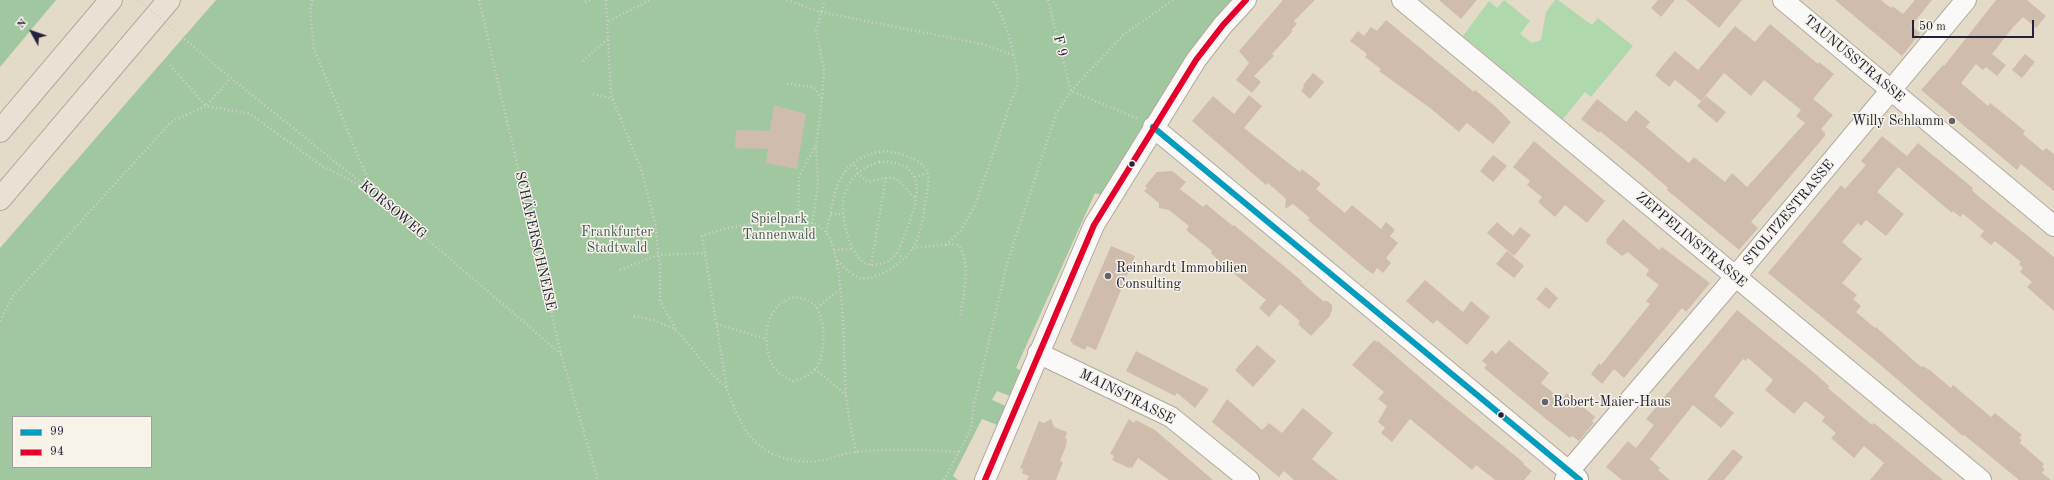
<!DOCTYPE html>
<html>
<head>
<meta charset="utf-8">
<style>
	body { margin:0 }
	#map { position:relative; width:2054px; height:480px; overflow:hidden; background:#e4dac8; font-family:"Old Standard TT",serif }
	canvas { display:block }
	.legend { position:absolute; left:12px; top:416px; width:140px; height:52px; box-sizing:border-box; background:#f7f3e8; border:1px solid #a29fa3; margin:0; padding:5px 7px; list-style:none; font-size:12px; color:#22223b }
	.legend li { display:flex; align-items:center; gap:8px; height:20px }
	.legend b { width:20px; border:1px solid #a29fa3 }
	.north { position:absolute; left:12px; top:12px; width:40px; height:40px; -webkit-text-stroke:3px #f7f3e8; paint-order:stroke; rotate:310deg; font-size:11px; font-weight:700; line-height:16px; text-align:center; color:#22223b }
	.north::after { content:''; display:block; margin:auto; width:14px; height:18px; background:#22223b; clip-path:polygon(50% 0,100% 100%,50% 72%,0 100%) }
	.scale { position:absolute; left:1912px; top:20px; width:122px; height:18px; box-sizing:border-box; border:2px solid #22223b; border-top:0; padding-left:5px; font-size:12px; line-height:14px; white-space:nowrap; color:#22223b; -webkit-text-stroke:3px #f7f3e8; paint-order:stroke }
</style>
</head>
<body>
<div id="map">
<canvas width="2054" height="480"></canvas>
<ul class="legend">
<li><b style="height:5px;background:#039cbf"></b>99</li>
<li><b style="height:5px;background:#e4002b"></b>94</li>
</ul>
<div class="north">N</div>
<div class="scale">50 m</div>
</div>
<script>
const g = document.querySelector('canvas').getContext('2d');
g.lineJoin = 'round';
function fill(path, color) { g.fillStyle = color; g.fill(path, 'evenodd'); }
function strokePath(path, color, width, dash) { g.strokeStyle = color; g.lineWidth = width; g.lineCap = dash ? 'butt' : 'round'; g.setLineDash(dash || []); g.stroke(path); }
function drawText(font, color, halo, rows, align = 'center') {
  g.font = font + ' "Old Standard TT",serif'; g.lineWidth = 3; g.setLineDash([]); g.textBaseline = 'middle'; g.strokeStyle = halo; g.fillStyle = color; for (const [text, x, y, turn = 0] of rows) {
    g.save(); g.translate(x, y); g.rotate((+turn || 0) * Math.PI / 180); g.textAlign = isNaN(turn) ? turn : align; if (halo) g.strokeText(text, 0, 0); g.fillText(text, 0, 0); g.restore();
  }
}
const green = new Path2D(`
	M1504,0l26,21 -10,13 12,9 9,-3 5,-28 9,-12h3l34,25 6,-7 35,28 -42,51 -6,-5 -22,27 -100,-83 26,-35 8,7z`);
const forest = new Path2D(`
	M0,0h56l-56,67z
	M216,0h1019l-33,36 -101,159 -6,-2 -79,175 6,3 -10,26 -15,-6 -5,9 16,7 -8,19 -18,-7 -29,57 5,4h-958v-232zM13,417h138v50h-138z`);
const building = new Path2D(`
	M1283,0h32l-21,21 3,3 -6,6 2,1 -21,23 2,2 -20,20 7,6 -9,11 -16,-13 13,-17 -10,-12z
	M1439,0h38l-16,19z
	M1658,0h17l-14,17 -10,-9z
	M1686,0h56l-23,28z
	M1835,0h46l10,8 1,-2 11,8 12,-14h17l-21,26 9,7 -18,23z
	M1996,0h31l19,16 -10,12 -13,-11 -9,9 -22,28 14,11 -9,11 -11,-9 -3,3 -7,-6 -15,19 27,23 2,-3 9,7 26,21 -2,3 20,17 3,-3 8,6v37l-33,-27 -4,6 -96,-80 22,-25 1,1z
	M1386,20l88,72 1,-2 22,18 14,14 -18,22 -26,-21 -8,9 -29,-24 -51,-37 2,-2 -16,-12 2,-3 -17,-13 8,-10 6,5 7,-9 6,4z
	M1770,24l48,40 1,-2 15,12 -21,25 20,16 -12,14 4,4v3l-74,86 7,6 -19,22 -72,-60 1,-2 -23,-20 -45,-37 -1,2 -18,-14 16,-20 29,23 10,-12 14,12 -4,5 43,36 5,-6 31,25 7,-9 15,14 58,-64 -9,-7 5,-6 -37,-30 -13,16 -27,-23 -23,28 -26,-21 -6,7 -14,-12 20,-24 23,19 37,-44 20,16z
	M2025,54l10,8 -13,16 -10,-8z
	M1313,73l11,9 -14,17 -9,-8 3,-4 -1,-2z
	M1249,95l13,11 -18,22 56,44 2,-3 19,15 -5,5 29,24 7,-8 29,24 5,-7 9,8 -5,6 8,7 -12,15 5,5 -8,10 -6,-5 -4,6 -6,-4 -59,-50 2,-2 -17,-14 -8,5 1,-10 -18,-16 -2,2 -74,-64 21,-25 21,18z
	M1706,96l20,16 -9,11 -20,-17z
	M774,105l32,9 -9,55 -31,-6 2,-14 -33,-1 1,-18 34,1z
	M1882,136l25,20 11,-13 55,45 -1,2 6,6 76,61v54l-27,-24 5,-5 -12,-10 3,-4 -4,-4 2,-2 -26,-21 -4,4 -11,-9 4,-5 -21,-17 -3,3 -7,-6 -1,2 -54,-46 -21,25 27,22 -18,22 -20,-16 -5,6 -3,-3 -16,19 20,17 -20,24 15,12 -4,4 8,7 -5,6 19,16 1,-1 45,40 2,-1 8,5 20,17 2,-3 38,32 4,-4 27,22 -3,3 3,2 -2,3 24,21 -2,3 3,2 -3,4 9,7h-32l-45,-37 -10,-8 -1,1 -86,-74 -109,-89 73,-88 4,4 21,-24 -5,-4z
	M1534,141l71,60 -18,22 -22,-18 -10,12 -17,-15 4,-5 -15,-12 3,-4 -17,-14z
	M1493,155l14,11 -14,16 -13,-11z
	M1172,171l14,11 -6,7 23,18 3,-3 27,22 1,-1 68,56 -1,1 22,19h4l5,4v6l-2,3 1,1 -20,21 -13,-12 2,-3 -20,-17 -11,13 -10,-9 7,-8 -47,-39 -8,-8 1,-2 -26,-21 3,-4 -20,-16 -10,-2v-5l-15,-12 3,-3 -2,-2 12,-14z
	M1623,219l36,31 3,-3 48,36 -24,29 -4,-4 -58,70 -10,-9 -12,15 -11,-10 8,-11 2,2 49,-61 -4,-3 13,-16 -13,-10 3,-5 -21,-18 -6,4 -16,-13 1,-2 -1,-1z
	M1497,222l16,14 7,-9 11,8 -17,21 -27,-23z
	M1111,246l24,10 -39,94 -9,-4 -2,4 -13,-6 1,-1 -3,-2z
	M1507,251l17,15 -10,12 -18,-14z
	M1425,280l38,32 8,-11 19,16 -23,28 -30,-25 -4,4 -27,-23z
	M1546,287l12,11 -9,11 -13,-10z
	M1737,310l74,60 18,16 -1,2 44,37 2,-2 69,57h-73l14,-17 -20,-17 -10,12 -23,-20 5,-5 -14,-12 3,-4 -20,-16 -11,13 -29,-24 8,-10 -25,-22 -2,3 -3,-2 -29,37 20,17 -13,15 -28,-23 -43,54 10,9 -2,2 12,10h-48l-16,-13 22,-26 8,7 18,-23 -8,-6z
	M1374,340l3,2 1,-1 65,56 81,66 -1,1 9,7 -8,9h-29l-19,-15 -4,5 -62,-51 -18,23 -11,-9 4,-5 -7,-6 9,-16 -9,-7 6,-7 -32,-27z
	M1509,340l40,33 -8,10 21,17 5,-7 28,24 -3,4 2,2 -15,18 -7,-5 -2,2 -24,-19 -62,-51 3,-3 -5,-4 10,-11 4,4z
	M1257,345l19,16 -23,26 -18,-17z
	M1136,351l73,38 -14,19 -18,-15 -2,3 -49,-25z
	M1227,399l35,31 7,-7 13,10 21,-25 30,25 -21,26 26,21h-44l-10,-9 -5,6 -67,-55z
	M1051,419l3,8 13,5 -2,6 2,1 -1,7 -6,15 3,1 -7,18h-29l2,-4 -7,-3 1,-4 -3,-1 19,-47 5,2z
	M1129,419l5,4 2,-3 19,10 58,50h-44l-31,-22 -6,10 -2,-1 -1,1 -17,-8 2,-4 -4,-2z
	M1733,449l10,8 -19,23h-17z`);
const path = new Path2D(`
	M312,0l-2,11 4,38 59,143
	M479,0l82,354 37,126
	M606,0l5,95 30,74 14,53 5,47v32l17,30
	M787,0l33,12 162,32 31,11
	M1048,0l23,91 68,28
	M585,2l5,-2
	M609,21l41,-21
	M583,61l26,-23
	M170,65l36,41 25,-28
	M221,70l147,118
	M787,84l27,3 8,12 -6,46 -17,31 -1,45
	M593,94l20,5
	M822,98l2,-28 -8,-40 9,-30
	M879,162c49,-2 41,36 27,69 -4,9 -7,23 -16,29 -5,3 -14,6 -20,5 -20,-3 -31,-53 -26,-69 5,-18 18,-29 35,-34z
	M854,165l5,6
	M857,173l11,9c13,-2 25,-10 35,3 5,6 7,10 14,13
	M915,177l12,-4
	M372,192l189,162
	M831,214h12
	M812,224l6,-39 -2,-39
	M826,232c10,-35 6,-69 52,-80 13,-3 43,6 49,19 3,8 0,19 -1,27 -2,15 -5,36 -13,50 -7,13 -38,34 -53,30 -9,-3 -17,-12 -24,-19
	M946,245l15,-15 14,-25 43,-122c0,-17 -13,-71 -26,-83
	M913,248l38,-4 7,1c14,19 5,51 2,73
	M834,250l19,-1
	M897,253l6,5
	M871,265l15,-88
	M620,270l38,-15 48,-2
	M817,308l22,-18
	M634,316l19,4 19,8 9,7 32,40 14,13
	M0,321l13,-25 158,-174 35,-16 44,8 72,52 51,26
	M717,324l49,15c-1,-24 20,-54 46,-36 15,10 14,52 4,65 -5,7 -15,11 -23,13 -22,-9 -24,-20 -27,-42
	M815,369l31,26
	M856,452c-4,-19 -8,-38 -10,-57 -3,-35 0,-140 -21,-164 -6,-6 -14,-9 -22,-10 -23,-4 -80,6 -101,15l25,153c12,32 23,61 60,70 10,2 21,4 31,2 13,-2 25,-8 38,-9 35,-4 70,-2 104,0
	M944,480l27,-51 3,-24 33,-141 49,-150 15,-23 52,-56 50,-35`);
const minor = new Path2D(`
	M1402,0l579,480
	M1783,0l271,226
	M1153,127l425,352
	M1038,353l133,64 78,63
	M985,480l109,-255 102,-165 27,-35 23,-25
	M1565,480l4,-9 156,-182 241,-289`);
const highway = new Path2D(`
	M0,131l111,-131
	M0,199l169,-199`);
const pathBridge = new Path2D(`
	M139,0l82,70`);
const bus1 = new Path2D(`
	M1153,127l427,353`);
const bus2 = new Path2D(`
	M985,480l109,-255 102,-165 27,-35 23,-25`);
const markers = [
	[1952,121,4,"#66626c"],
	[1132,164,3.5,"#22223b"],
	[1108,276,4,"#66626c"],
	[1545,402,4,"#66626c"],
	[1501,415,3.5,"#22223b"]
];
const streetNames = [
	["F 9",1060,46,76],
	["TAUNUSSTRASSE",1854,59,40],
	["KORSOWEG",393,210,40],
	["STOLTZESTRASSE",1789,213,-50],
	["ZEPPELINSTRASSE",1691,240,40],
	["SCHÄFERSCHNEISE",535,241,77],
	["MAINSTRASSE",1127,397,27]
];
const poiNames = [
	["Willy Schlamm",1944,121,"right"],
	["Reinhardt Immobilien",1116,268],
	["Consulting",1116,284],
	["Robert-Maier-Haus",1553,402]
];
const parkNames = [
	["Spielpark",779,219],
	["Tannenwald",779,235],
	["Frankfurter",617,232],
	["Stadtwald",617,248]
];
fill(green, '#afd8ad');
fill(forest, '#a1c7a0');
fill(building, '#d0bcad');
strokePath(minor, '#afa9a0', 22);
strokePath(highway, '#afa9a0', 24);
strokePath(path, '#d1cfcb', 2.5, [1, 3]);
strokePath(minor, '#fbf9f7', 20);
strokePath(highway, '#e9e1d4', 22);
strokePath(pathBridge, '#d1cfcb', 2.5, [1, 3]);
strokePath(bus1, '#039cbf', 6);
strokePath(bus2, '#e4002b', 6);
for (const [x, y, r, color] of markers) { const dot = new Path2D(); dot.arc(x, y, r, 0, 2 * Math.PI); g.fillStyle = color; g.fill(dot); strokePath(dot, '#f7f3e8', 1.5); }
drawText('14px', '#22223b', '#f7f3e8', streetNames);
drawText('14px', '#22223b', '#f7f3e8', poiNames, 'left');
drawText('14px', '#3f5857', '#f7f3e8', parkNames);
</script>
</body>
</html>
